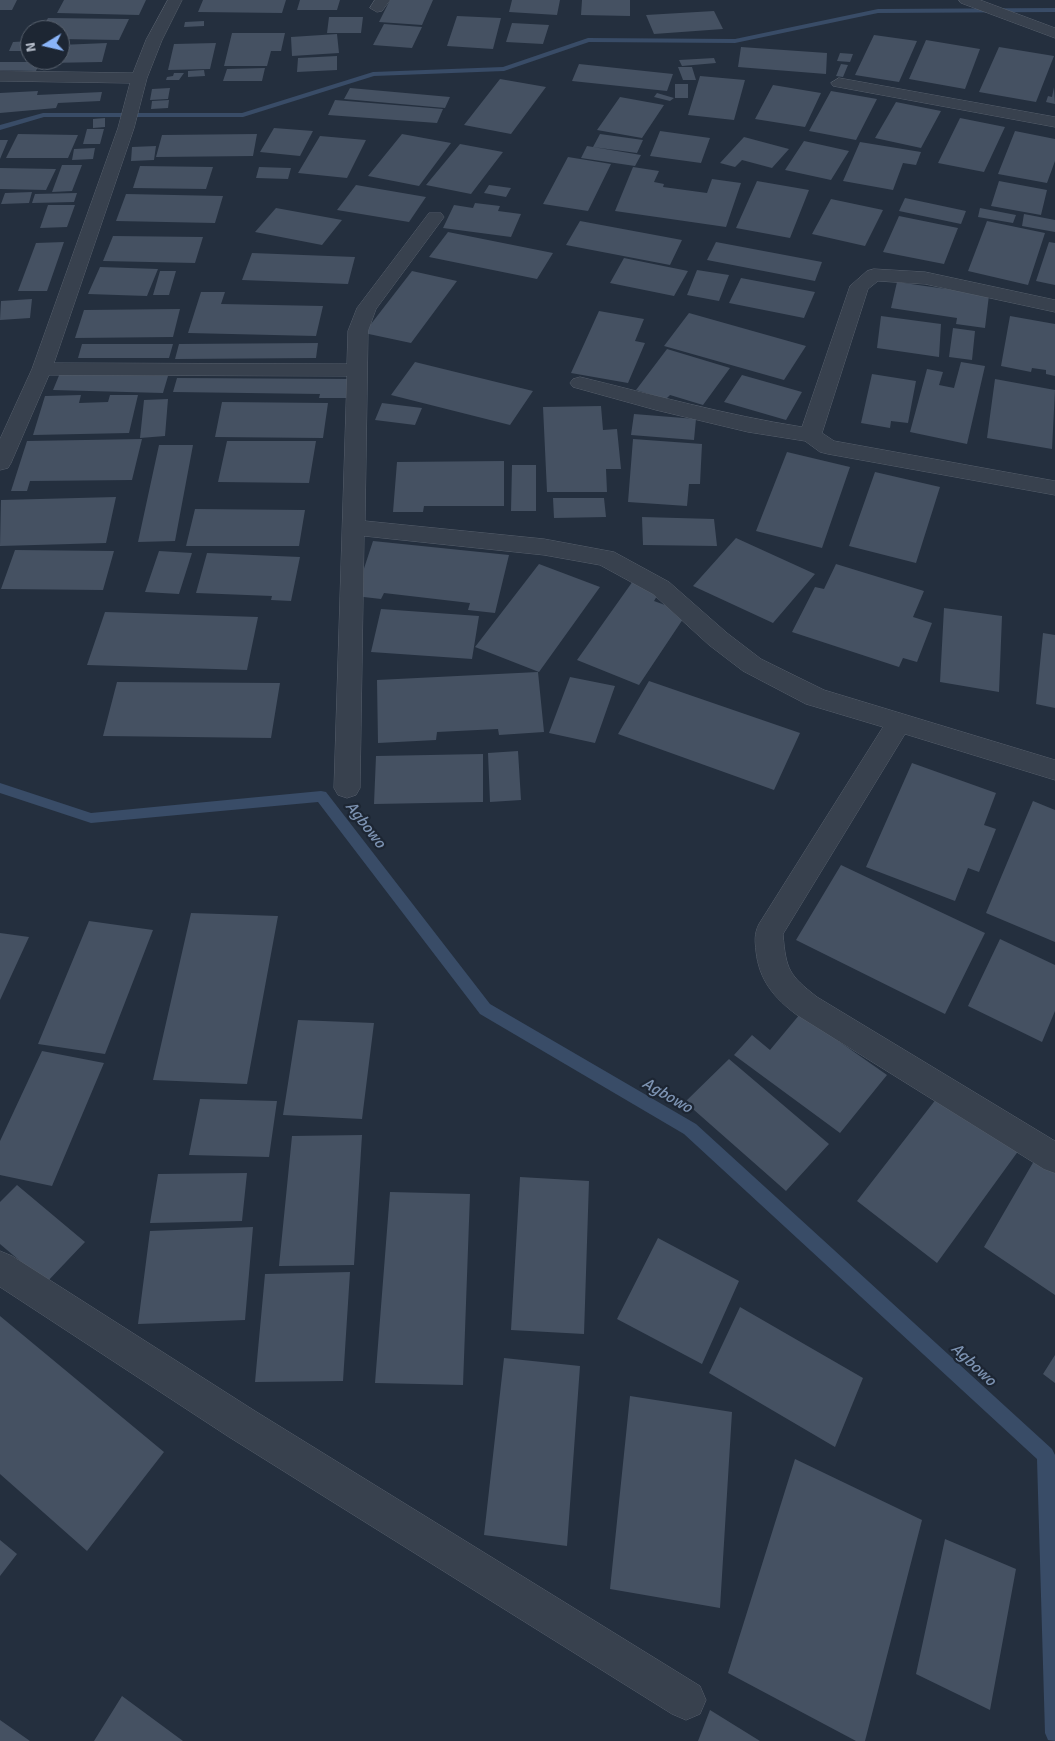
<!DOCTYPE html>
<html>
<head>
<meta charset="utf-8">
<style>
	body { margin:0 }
	#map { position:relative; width:1055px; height:1741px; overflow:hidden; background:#242f3e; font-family:Signika,sans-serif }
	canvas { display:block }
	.north { position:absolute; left:20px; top:20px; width:50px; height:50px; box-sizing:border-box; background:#1d2633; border:1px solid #59626f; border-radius:50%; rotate:261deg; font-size:14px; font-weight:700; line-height:20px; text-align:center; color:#b4bcc9 }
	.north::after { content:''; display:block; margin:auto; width:18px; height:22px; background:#8ab4f8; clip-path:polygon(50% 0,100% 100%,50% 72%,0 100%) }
</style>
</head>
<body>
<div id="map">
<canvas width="1055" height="1741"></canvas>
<div class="north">N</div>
</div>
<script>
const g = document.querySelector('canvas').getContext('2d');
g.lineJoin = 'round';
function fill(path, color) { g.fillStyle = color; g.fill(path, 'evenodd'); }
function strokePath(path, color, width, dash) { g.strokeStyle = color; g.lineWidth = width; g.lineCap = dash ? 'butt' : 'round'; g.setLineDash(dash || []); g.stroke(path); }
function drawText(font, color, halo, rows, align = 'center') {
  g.font = font + ' Signika,sans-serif'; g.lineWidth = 4.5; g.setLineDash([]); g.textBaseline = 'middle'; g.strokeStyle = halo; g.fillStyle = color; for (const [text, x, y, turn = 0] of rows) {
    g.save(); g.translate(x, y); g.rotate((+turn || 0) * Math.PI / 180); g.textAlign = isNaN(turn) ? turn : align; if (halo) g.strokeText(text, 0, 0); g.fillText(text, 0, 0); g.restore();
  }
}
const stream = new Path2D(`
	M1055,8v4l-177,1 -143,30 -146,-1 -85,29 -130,5 -131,41h-199l-44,13v-5l43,-12h199l131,-41 130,-5 85,-29 147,1 143,-30z
	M0,783l91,30 230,-22 5,1 164,212 206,120 356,325 3,6v286l-7,-1 -3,-7 -8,-274 -353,-325 -204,-120 -162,-212 -227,21 -91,-30z`);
const building = new Path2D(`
	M0,0h17l-5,10h-12z
	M64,0h82l-7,15 -82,-2z
	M203,0h83l-4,13 -84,-1z
	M300,0h40l-3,10h-40z
	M390,0h43l-11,25 -43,-3z
	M512,0h48l-3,15 -48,-3z
	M582,0h48v16l-49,-1z
	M714,11l9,18 -69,5 -8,-19z
	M457,16l44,2 -8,31 -46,-3z
	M329,17h34l-2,16h-34z
	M48,18l81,1 -10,21 -59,-1v-9h-19z
	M204,21v5l-20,1 1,-5z
	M512,23l37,2 -6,19 -37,-2z
	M384,24l38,3 -10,21 -39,-3z
	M232,33h53l-4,18h-10l-4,15h-43z
	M337,34l2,19 -47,3 -1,-19z
	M874,35l43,6 -18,41 -44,-7z
	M926,40l54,9 -15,40 -56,-10z
	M30,41v10h-21l4,-9z
	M107,43l-5,19 -55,1 1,-3h12v-15z
	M216,43l-6,26 -42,1 6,-26z
	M741,47l86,6 -1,21 -88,-7z
	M999,47l55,9 -18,46 -57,-10z
	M840,53l13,1 -3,8 -13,-1z
	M337,56v14l-40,2 1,-14z
	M714,58l2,5 -34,3 -3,-6z
	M0,62h40l-4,9 -36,-1z
	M579,64l94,10 -6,17 -95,-10z
	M841,64l7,1 -5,12 -7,-1z
	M678,67h14l4,13h-13z
	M265,68l-3,13h-39l4,-12z
	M204,70l1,6 -17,1v-6z
	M174,73h10l-5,7h-13l1,-3 6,-1z
	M700,76l45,4 -11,40 -46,-5z
	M500,79l46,8 -35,47 -47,-9z
	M675,84h13v14h-13z
	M773,85l48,8 -16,34 -50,-8z
	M1054,87l1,17 -9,-2 2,-6 4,1z
	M170,88l-2,11 -18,1 2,-11z
	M350,88l100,9 -5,11 -101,-9z
	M38,91l-1,4 65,-3 -2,9 -42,2 -2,5 -56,5v-20z
	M831,91l46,8 -21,41 -47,-9z
	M657,93l17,5 -4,3 -16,-4z
	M620,97l44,8 -22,33 -45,-8z
	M169,100l-1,8 -17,1 1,-8z
	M335,100l108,9 -6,14 -109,-8z
	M896,102l45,9 -20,37 -46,-10z
	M105,118v9l-12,1v-9z
	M960,118l45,9 -21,45 -46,-9z
	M274,128l39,3 -13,25 -40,-4z
	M87,129h17l-4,15h-17z
	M660,131l50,7 -9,25 -51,-7z
	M1015,131l40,8v22l-8,22 -49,-9z
	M18,134l60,1 -10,23h-62z
	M257,134l-4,22 -97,1 6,-22z
	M402,134l49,9 -32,43 -51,-10z
	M600,134l43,6 -6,13 -44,-6z
	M320,136l46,4 -19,38 -49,-5z
	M744,137l45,12 -17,19 -30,-8 -7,7 -15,-4z
	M0,140h8l-8,19z
	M804,141l45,10 -18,29 -46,-10z
	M860,142l61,10 -5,13 -13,-2 -10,27 -50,-9z
	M460,144l43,8 -32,42 -45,-9z
	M156,146l-2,14 -23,1 1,-14z
	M587,146l54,9 -6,11 -54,-8z
	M95,148l-2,11 -21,1 2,-11z
	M568,157l43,7 -23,47 -45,-7z
	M62,165h20l-10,26 -20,1z
	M140,166l73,1 -7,22 -73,-1z
	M259,167l32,1 -3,11 -32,-1z
	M633,167l26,4 -5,11 10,2 -1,3 44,6 5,-14 29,4 -15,44 -111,-16z
	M0,168l56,1 -10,21 -46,-1z
	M757,181l52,9 -19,48 -54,-10z
	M999,181l48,9 -6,25 -50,-9z
	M356,185l70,12 -17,25 -72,-12z
	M489,185l22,3 -5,9 -22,-4z
	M32,192l-3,11 -28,1 4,-11z
	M77,193l-3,9 -42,1 3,-9z
	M126,194l97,2 -8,27 -99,-2z
	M905,198l61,13 -5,13 -62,-13z
	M831,199l52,11 -18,36 -53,-12z
	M475,203l25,3 -2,5 23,3 -10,23 -68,-9 11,-23 19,3z
	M48,205h27l-8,22 -27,1z
	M276,208l66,12 -20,25 -67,-13z
	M980,208l36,7 -3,8 -35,-6z
	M1024,214l31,6v12l-33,-6z
	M899,216l59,12 -14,36 -61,-12z
	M580,221l102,19 -12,25 -104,-20z
	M987,221l58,12 -17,52 -60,-14z
	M448,232l105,21 -16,26 -108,-22z
	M113,236l90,1 -8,26 -92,-2z
	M64,242l-17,49h-29l18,-48z
	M716,242l106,20 -7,19 -108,-21z
	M1049,242l6,1v42l-19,-4z
	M252,253l103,4 -7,27 -106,-4z
	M624,258l64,13 -14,25 -64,-13z
	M100,267l58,2 -11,27 -59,-2z
	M697,270l32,5 -10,26 -32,-6z
	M160,271h16l-7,24h-16z
	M412,271l45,10 -46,62 -47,-10z
	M741,278l74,14 -11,26 -75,-15z
	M897,282l92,13 -4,33 -29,-4 1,-6 -66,-10z
	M201,292h24l-4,12 102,2 -7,30 -128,-3z
	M32,299l-2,19 -30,2 1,-19z
	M180,309l-7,28 -98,1 9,-28z
	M599,311l45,8 -9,22 10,2 -17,40 -57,-10z
	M689,313l117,33 -22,34 -120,-34z
	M881,316l60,8 -2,33 -62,-9z
	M1010,316l45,8v52l-9,-2v-4l-14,-2 -1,4 -30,-6z
	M953,328l22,3 -3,29 -23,-3z
	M318,343l-2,15 -141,1 4,-15z
	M82,344h91l-4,14h-91z
	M667,349l63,19 -27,37 -33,-10 -4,4 -30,-9z
	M415,362l118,29 -23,34 -119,-30z
	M961,362l24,4 -18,78 -57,-12 17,-63 16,3 -4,13 15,3z
	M60,373l108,3 -5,17 -110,-3z
	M872,374l44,7 -8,42 -17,-2 -1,7 -29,-5z
	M742,375l60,17 -16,28 -62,-18z
	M177,378l175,1 -2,19h-31l1,-4 -147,-2z
	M995,379l60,11 -3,59 -65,-11z
	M81,395l-2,8 29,-1 2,-7h28l-9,38 -96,2 12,-39z
	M168,399l-3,37 -25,2 4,-38z
	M222,402l106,1 -5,35 -108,-1z
	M382,403l40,5 -7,17 -40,-5z
	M601,406l2,24 14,-1 4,40h-15l1,23h-60l-4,-85z
	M634,414l62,5 -2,21 -63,-5z
	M142,439l-10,41 -102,1 -3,10h-16l16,-50z
	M633,439l69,5 -2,40h-11l-2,22 -59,-4z
	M227,441h89l-7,42 -91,-1z
	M159,445h34l-18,96 -37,1z
	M787,452l63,15 -28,81 -66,-17z
	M504,461v45h-80l-1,6h-30l4,-50z
	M512,465h24v46h-25z
	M875,472l65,15 -24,76 -67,-17z
	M116,497l-10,46 -106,3 1,-46z
	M553,498h51l2,19 -52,1z
	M195,509l110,1 -6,36h-113z
	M642,517l72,2 3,27 -74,-1z
	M736,538l79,36 -42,49 -80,-37z
	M373,541l136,14 -14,58 -27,-3 2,-7 -86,-10 -3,6 -26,-3z
	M15,550l99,1 -11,39 -102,-1z
	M159,551l33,2 -13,41 -34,-2z
	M207,553l93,4 -9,44 -20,-1 1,-4 -76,-3z
	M539,564l61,23 -61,85 -64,-25z
	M836,564l88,27 -11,26 19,6 -15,39 -14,-4 -4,9 -107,-35 23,-45 9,2z
	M633,581l27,10 -6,10 33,12 -48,72 -62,-25z
	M944,608l58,8 -3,76 -59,-10z
	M381,609l98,7 -7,43 -101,-7z
	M105,612l153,5 -11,53 -160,-5z
	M1043,633l12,2v73l-19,-4z
	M538,672l6,60 -45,3 -1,-6 -61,3 -1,8 -58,3 -1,-63z
	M570,677l45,9 -20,57 -46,-10z
	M649,681l151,52 -26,57 -156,-56z
	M117,682l163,1 -9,55 -168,-2z
	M518,751l3,49 -31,2 -2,-49z
	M483,754v48l-109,2 2,-48z
	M912,763l84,30 -12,32 12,4 -17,43 -11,-4 -13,33 -89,-34z
	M1033,801l22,9v132l-69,-29z
	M841,865l144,68 -40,81 -149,-74z
	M191,913l87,3 -31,168 -94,-4z
	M89,921l64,9 -48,124 -67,-10z
	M0,933l29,4 -29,63z
	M1000,939l55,26v46l-13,31 -74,-36z
	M800,1014l87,61 -47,58 -106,-78 18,-20 18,15z
	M298,1020l76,3 -12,96 -79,-4z
	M42,1051l62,12 -52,123 -52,-11v-34z
	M729,1059l100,85 -43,47 -101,-89z
	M940,1094l79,56 -82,113 -80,-62z
	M200,1099l77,2 -8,56 -80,-2z
	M362,1135l-8,130 -75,1 13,-130z
	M1038,1154l17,11v130l-71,-48z
	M247,1173l-5,48 -92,2 8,-49z
	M520,1177l69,4 -5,153 -73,-4z
	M17,1185l68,57 -39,41 -46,-39v-42z
	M390,1192l80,2 -7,191 -88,-2z
	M253,1227l-8,93 -107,4 12,-93z
	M658,1238l81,43 -37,83 -85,-45z
	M350,1272l-7,109 -88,1 10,-108z
	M740,1307l123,71 -28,69 -126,-74z
	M0,1316l164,136 -77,99 -87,-77z
	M1055,1355v28l-12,-9z
	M504,1358l76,8 -13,180 -83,-11z
	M630,1396l102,16 -12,196 -110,-19z
	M795,1459l127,61 -57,221h-9l-128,-68z
	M945,1539l71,30 -26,141 -74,-36z
	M0,1540l17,14 -17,22z
	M122,1696l61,45h-89z
	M710,1710l50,31h-62z
	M0,1720l30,21h-30z`);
const minor = new Path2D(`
	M168,0h14l-20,40 -15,38 -13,50 -80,235 293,1 1,-33 9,-23 72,-95h12l3,4 -68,92 -8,22 -3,190 179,18 70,13 55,30 58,51 34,26 63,31 231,70v20l-150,-46 -122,200c3,36 6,41 34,63l238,144v32l-11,-4 -247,-154c-23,-17 -38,-35 -41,-64 -1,-10 -2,-17 3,-27l124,-197 -77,-23 -63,-33 -34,-26 -56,-51 -53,-29 -56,-10 -180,-19 -4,252 -4,7 -9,3 -9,-3 -4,-7 13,-412 -298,-1 -38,88 -3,5 -8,2v-31l32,-70 86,-241 12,-45 -130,-2v-10l133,2 13,-33z
	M375,0h15l-8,11 -5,1 -7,-4z
	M959,0h21l75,28v10l-94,-35z
	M839,78l216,39v10l-222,-41 -2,-3z
	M874,269l51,3 130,28v12l-130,-28 -47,-3 -10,8 -46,144 12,8 221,40v14l-227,-41 -8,-2 -15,-11 -57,-9 -92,-22 -83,-23 -3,-4 3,-4 7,-2c74,18 146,38 222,50l48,-141 17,-15z
	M0,1251l12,5 243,155 445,275 6,14 -6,14 -14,6 -14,-6 -443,-277 -229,-150z`);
const waterNames = [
	["Agbowo",365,825,52],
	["Agbowo",667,1096,30],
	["Agbowo",973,1365,43]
];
fill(stream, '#394c67');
fill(building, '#455162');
strokePath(minor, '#565f6c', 1);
fill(minor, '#38414e');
drawText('italic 16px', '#7c92b1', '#1d2633', waterNames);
</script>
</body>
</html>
